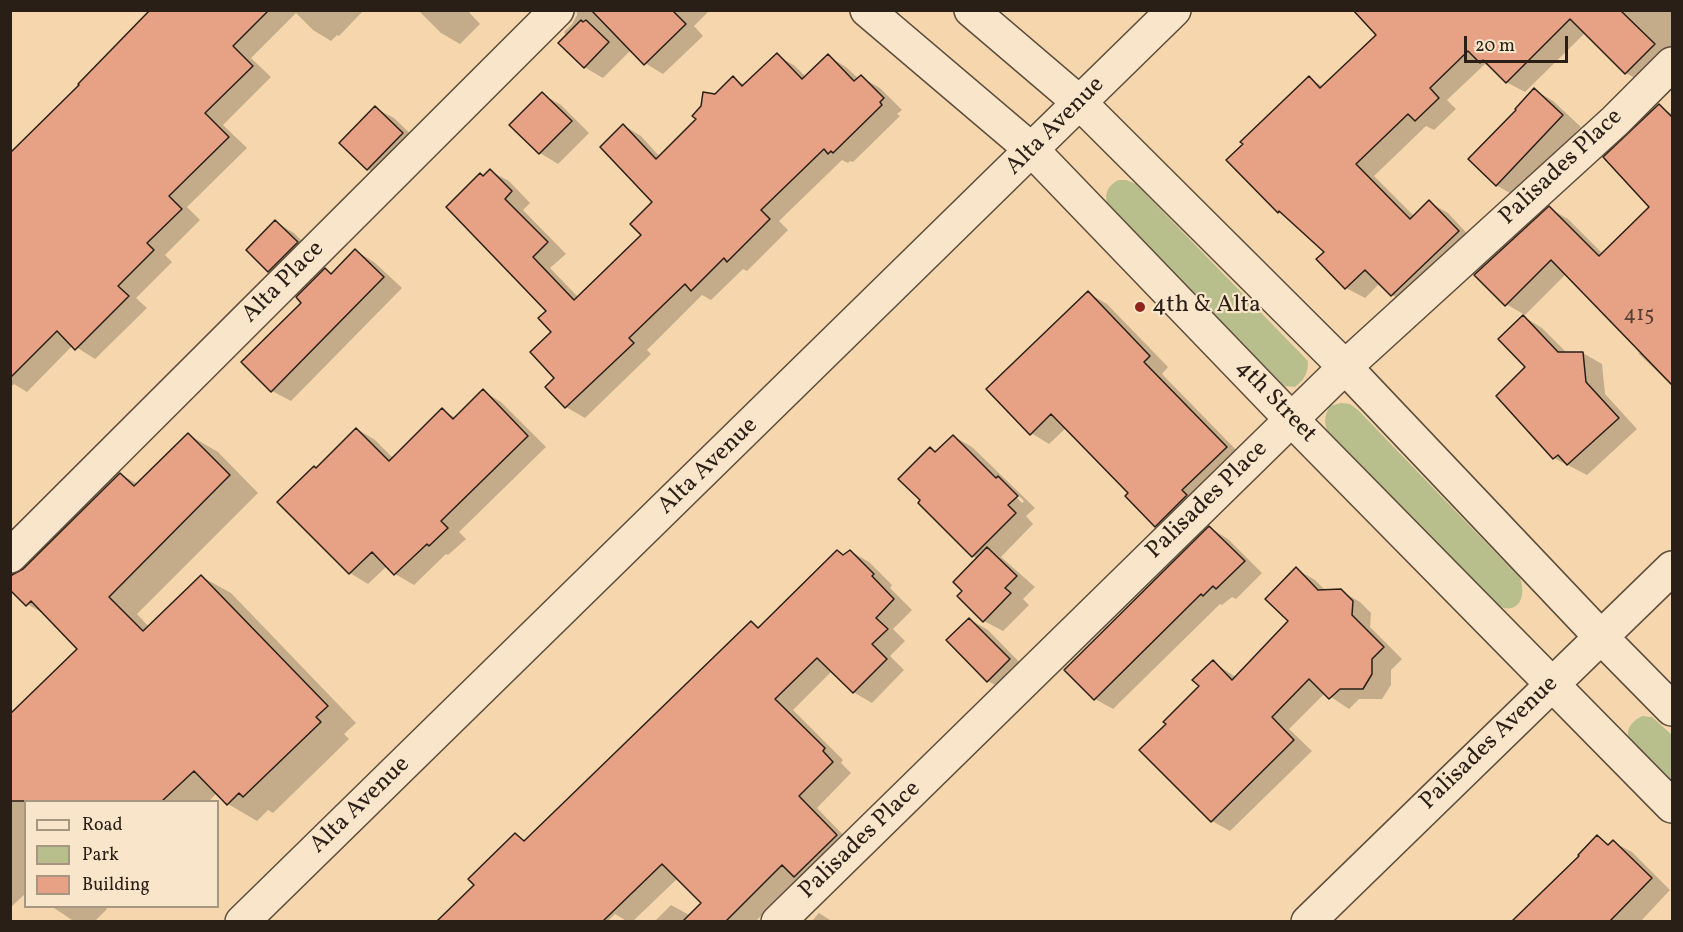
<!DOCTYPE html>
<html>
<head>
<meta charset="utf-8">
<style>
	body { margin:0 }
	#map { position:relative; width:1683px; height:932px; overflow:hidden; background:#f6d7ad; font-family:Vollkorn,serif }
	canvas { display:block }
	.frame { position:absolute; inset:0; border:12px solid #291f17; pointer-events:none }
	.legend { position:absolute; left:24px; top:800px; width:195px; height:108px; box-sizing:border-box; background:#f9e5ca; border:2px solid #a69682; margin:0; padding:8px 10px; list-style:none; font-size:18px; color:#291f17 }
	.legend li { display:flex; align-items:center; gap:12px; height:30px }
	.legend b { width:30px; border:2px solid #a69682 }
	.scale { position:absolute; left:1464px; top:36px; width:104px; height:27px; box-sizing:border-box; border:3px solid #291f17; border-top:0; padding-left:8px; font-size:18px; line-height:21px; white-space:nowrap; color:#291f17; -webkit-text-stroke:4px #f9e5ca; paint-order:stroke }
</style>
</head>
<body>
<div id="map">
<canvas width="1683" height="932"></canvas>
<div class="frame"></div>
<ul class="legend">
<li><b style="height:8px;background:#f9e5ca"></b>Road</li>
<li><b style="height:16px;background:#b8bf8d"></b>Park</li>
<li><b style="height:16px;background:#e7a184"></b>Building</li>
</ul>
<div class="scale">20 m</div>
</div>
<script>
const g = document.querySelector('canvas').getContext('2d');
g.lineJoin = 'round';
function fill(path, color) { g.fillStyle = color; g.fill(path, 'evenodd'); }
function strokePath(path, color, width, dash) { g.strokeStyle = color; g.lineWidth = width; g.lineCap = dash ? 'butt' : 'round'; g.setLineDash(dash || []); g.stroke(path); }
function drawText(font, color, halo, rows, align = 'center') {
  g.font = font + ' Vollkorn,serif'; g.lineWidth = 4.5; g.setLineDash([]); g.textBaseline = 'middle'; g.strokeStyle = halo; g.fillStyle = color; for (const [text, x, y, turn = 0] of rows) {
    g.save(); g.translate(x, y); g.rotate((+turn || 0) * Math.PI / 180); g.textAlign = isNaN(turn) ? turn : align; if (halo) g.strokeText(text, 0, 0); g.fillText(text, 0, 0); g.restore();
  }
}
const green = new Path2D(`
	M1118,180h8l10,4 172,177c0,12 -3,18 -13,26l-11,-1 -176,-179c-4,-12 -2,-20 10,-27z
	M1341,403l9,1 8,6 162,168c8,22 -5,40 -27,25l-163,-167c-6,-12 -7,-18 0,-30z
	M1642,716l10,1 20,18v53c-7,-8 -15,-16 -23,-24 -15,-15 -35,-33 -7,-48z`);
const shadow = new Path2D(`
	M152,10h212l-25,26 -2,-1 -6,6 -18,-11 -17,-17 -45,45 20,19 -48,48 24,23 -60,59 13,13 -35,35 7,7 -36,36 11,10 -52,51 -22,-14 -46,47 -13,-8 -4,4v-233z
	M418,10h49l13,14 -20,20 -19,-11z
	M577,10h133l-16,16 9,10 -40,38 -18,-11 -14,-13 -28,28 -19,-11 -20,-35 8,-8 5,-9z
	M1547,10h125v46l-27,28 -19,-11 -41,-40 -60,59 -19,-10 -11,-12 -10,-6 -38,36 9,9 -22,21 -8,-4 -52,50 41,41 14,-15 19,11 28,30 -65,63 -19,-11 -12,-12 -15,15 -19,-10 -20,-36 -37,-34 -10,-6 -50,-52 80,-82 15,9z
	M777,55l18,11 11,11 22,-21 18,11 13,12 2,-2 19,11 22,22 -5,4 3,2 -47,46 -3,-1 -2,2 -6,-3 -63,61 9,9 -41,41 -4,-2 -32,31 -9,-5 -55,55 4,4 -66,64 -19,-11 -19,-20 9,-9 -3,-46 -4,-21 -65,-134 6,-6 19,10 21,22 -7,7 43,44 -16,14 29,30 64,-63 11,-33 -31,-77 18,11 19,21 38,-38 17,-24 18,-17 12,7z
	M1535,90l18,11 28,26 -66,69 -19,-11z
	M542,94l19,11 28,28 -31,31 -18,-11z
	M1659,106l13,8v272l-34,-33h6l-78,-79 -41,41 -19,-11 43,-96 19,11 35,35 49,-47z
	M375,108l19,10 27,26 -35,36 -19,-11z
	M275,222l19,11 21,21 -27,27 -19,-11z
	M356,251l18,11 28,26 -111,113 -19,-10 31,-89 22,-32 7,4z
	M1088,293l19,11 61,63 -6,7 82,84 -69,78 -19,-11 -26,-32 -64,-65 -17,16 -18,-11z
	M1524,317l18,11 25,25h16l19,11 3,30 32,35 -50,46 -33,-17 -26,-91z
	M483,391l18,11 45,45 -87,85 7,7 -18,16 -2,-1 -32,31 -19,-11 -8,-8 -19,18 -18,-11 -33,-104 40,-40 18,11 19,19 48,-49 14,8z
	M189,435l29,17 40,41 -121,121 12,13 53,-50 29,16 125,130 -12,11 5,5 -76,74 -5,-3 -11,11 -29,-17 -11,-11 -9,9h-182v91l-16,15v-193l69,-66 -31,-33 -21,-12 -3,-33 96,-97 18,10z
	M953,436l19,11 63,61 -9,8 7,8 -32,33 34,30 -12,12 6,6 -26,26 -19,-10 -24,-25 4,-5 14,-32 -6,-3 -42,-107 7,4zM998,478l7,4 19,19 -2,2z
	M1210,528l18,11 34,34 -26,26 -4,-2 -10,8 -2,-1 -107,105 -18,-10z
	M837,551l7,5 6,-5 19,11 23,23 -2,3 22,22 -19,19 12,12 -15,15 14,14 -32,33 -19,-11 -21,-21 -39,39 50,50 -2,3 10,10 -34,35 37,38 -41,41 -15,-9 -43,44h-98l-1,-2 15,-15 20,11 13,-13 -26,-25 -46,44h-4l-13,-8 -8,8h-168l37,-37 39,-50 11,6 225,-218 9,5z
	M1296,569l19,11 11,11h15l19,11 11,11 -1,14 32,32 -11,11v15l-9,14h-23l-10,10 -24,-16 -36,36 23,22 -82,80 -18,-10 -44,-97 33,-38 12,-24 24,16 53,-57z
	M969,619l19,11 40,41 -21,21 -19,-11z
	M1597,837l13,8 3,-3 19,10 38,38 -30,32h-126l68,-66z
	M51,906h54l2,3 -13,13h-19z
	M819,913l14,9h-22z`);
const building = new Path2D(`
	M150,10h119l-36,36 20,20 -48,47 24,24 -60,59 13,13 -35,34 7,7 -36,36 11,10 -54,54 -18,-19 -47,47v-225l69,-68 -1,-1z
	M591,10h81l14,14 -42,41z
	M1353,10h267l35,34 -30,30 -55,-55 -64,64 -23,-23 -3,3 -12,-12 -38,37 9,10 -24,23 -7,-7 -52,50 54,55 19,-19 30,31 -68,65 -26,-26 -20,19 -29,-30 8,-7 -45,-41 -1,2 -52,-53 17,-16 -3,-2 69,-66 11,12 56,-53z
	M581,20l2,2 3,-2 23,22 -25,26 -26,-25z
	M777,53l25,26 26,-25 26,27 7,-6 23,23 -4,4 2,3 -49,48 -2,-2 -3,3 -4,-5 -63,61 9,9 -43,43 -3,-4 -33,33 -6,-7 -56,54 5,5 -69,65 -20,-21 9,-9 -24,-26 21,-20 -13,-14 8,-7 -100,-104 34,-34 3,3 7,-7 22,22 -7,8 43,43 -15,15 41,43 67,-65 -11,-11 22,-22 -52,-55 23,-23 33,35 40,-40 -4,-3 9,-10 2,-14 12,2 18,-18 9,10z
	M1534,88l29,27 -67,71 -28,-27 48,-49 -1,-1z
	M542,92l30,29 -33,33 -30,-29z
	M1659,104l13,13v268l-121,-125 -46,46 -31,-31 75,-69 50,50 50,-49 -46,-50z
	M375,106l28,27 -36,37 -28,-27z
	M275,220l23,22 -30,30 -22,-22z
	M355,249l29,28 -113,115 -30,-30 60,-59 -5,-6 29,-29 6,6z
	M1088,291l62,65 -6,6 83,85 -45,43 5,5 -32,32 -30,-31 3,-3 -77,-79 -21,21 -44,-46z
	M1523,315l35,37h25l3,30 33,36 -52,47 -9,-10 -5,4 -57,-63 29,-29 -27,-28z
	M483,389l45,47 -87,85 7,7 -19,18 -2,-2 -33,31 -22,-23 -23,22 -72,-72 37,-36 2,2 40,-40 33,33 53,-53 11,11z
	M188,433l42,42 -121,122 34,34 58,-56 127,131 -12,11 5,5 -78,75 -4,-4 -12,12 -33,-34 -32,30h-152v-87l67,-65 -46,-48 -5,5 -16,-16v-14l13,-7 97,-96 14,13z
	M953,435l43,43 2,-2 20,20 -10,9 8,8 -44,44 -54,-54 2,-3 -22,-21 32,-32 5,5z
	M1209,526l36,35 -29,28 -3,-3 -10,10 -2,-2 -107,106 -30,-30z
	M987,547l30,29 -12,12 6,5 -28,29 -26,-26 5,-5 -9,-9z
	M837,550l6,5 7,-5 24,24 -2,2 22,23 -18,19 12,11 -16,15 15,15 -34,34 -36,-35 -42,41 50,49 -2,3 10,11 -34,34 38,39 -43,42 -12,-12 -56,56h-43l18,-18 -39,-39 -59,57h-166l37,-36 -6,-6 47,-46 9,8 227,-220 7,7z
	M1296,567l22,23 23,-1 12,12 -1,14 32,32 -12,12v15l-9,15h-23l-11,10 -20,-20 -37,38 22,23 -83,82 -72,-72 27,-26 -3,-2 36,-36 -7,-6 21,-20 19,20 56,-59 -23,-22z
	M969,618l41,41 -23,23 -41,-42z
	M1597,835l11,10 5,-5 39,38 -42,43h-98l67,-65 -1,-1z`);
const minor = new Path2D(`
	M867,10l166,141 259,269 380,386
	M971,10l109,93 265,264 256,270 71,72
	M10,556l547,-546
	M242,922l932,-912
	M778,922l567,-555 270,-246 57,-57
	M1308,922l364,-354`);
const markers = [
	[1140,307,6,"#8f2418"]
];
const numberNames = [
	["415",1639,316]
];
const streetNames = [
	["Alta Avenue",1056,127,-45],
	["Palisades Place",1562,168,-43],
	["Alta Place",284,283,-45],
	["4th Street",1275,402,46],
	["Alta Avenue",709,467,-44],
	["Palisades Place",1208,501,-44],
	["Palisades Avenue",1490,744,-44],
	["Alta Avenue",361,806,-44],
	["Palisades Place",861,841,-44]
];
const poiNames = [
	["4th & Alta",1152,307]
];
fill(green, '#b8bf8d');
fill(shadow, '#0003');
fill(building, '#e7a184');
strokePath(building, '#291f17', 1.5);
strokePath(minor, '#5c4d3c', 36);
strokePath(minor, '#f9e5ca', 33);
for (const [x, y, r, color] of markers) { const dot = new Path2D(); dot.arc(x, y, r, 0, 2 * Math.PI); g.fillStyle = color; g.fill(dot); strokePath(dot, '#f9e5ca', 2); }
drawText('21px', '#584032', null, numberNames);
drawText('24px', '#291f17', '#f9e5ca', streetNames);
drawText('24px', '#291f17', '#f9e5ca', poiNames, 'left');
</script>
</body>
</html>
